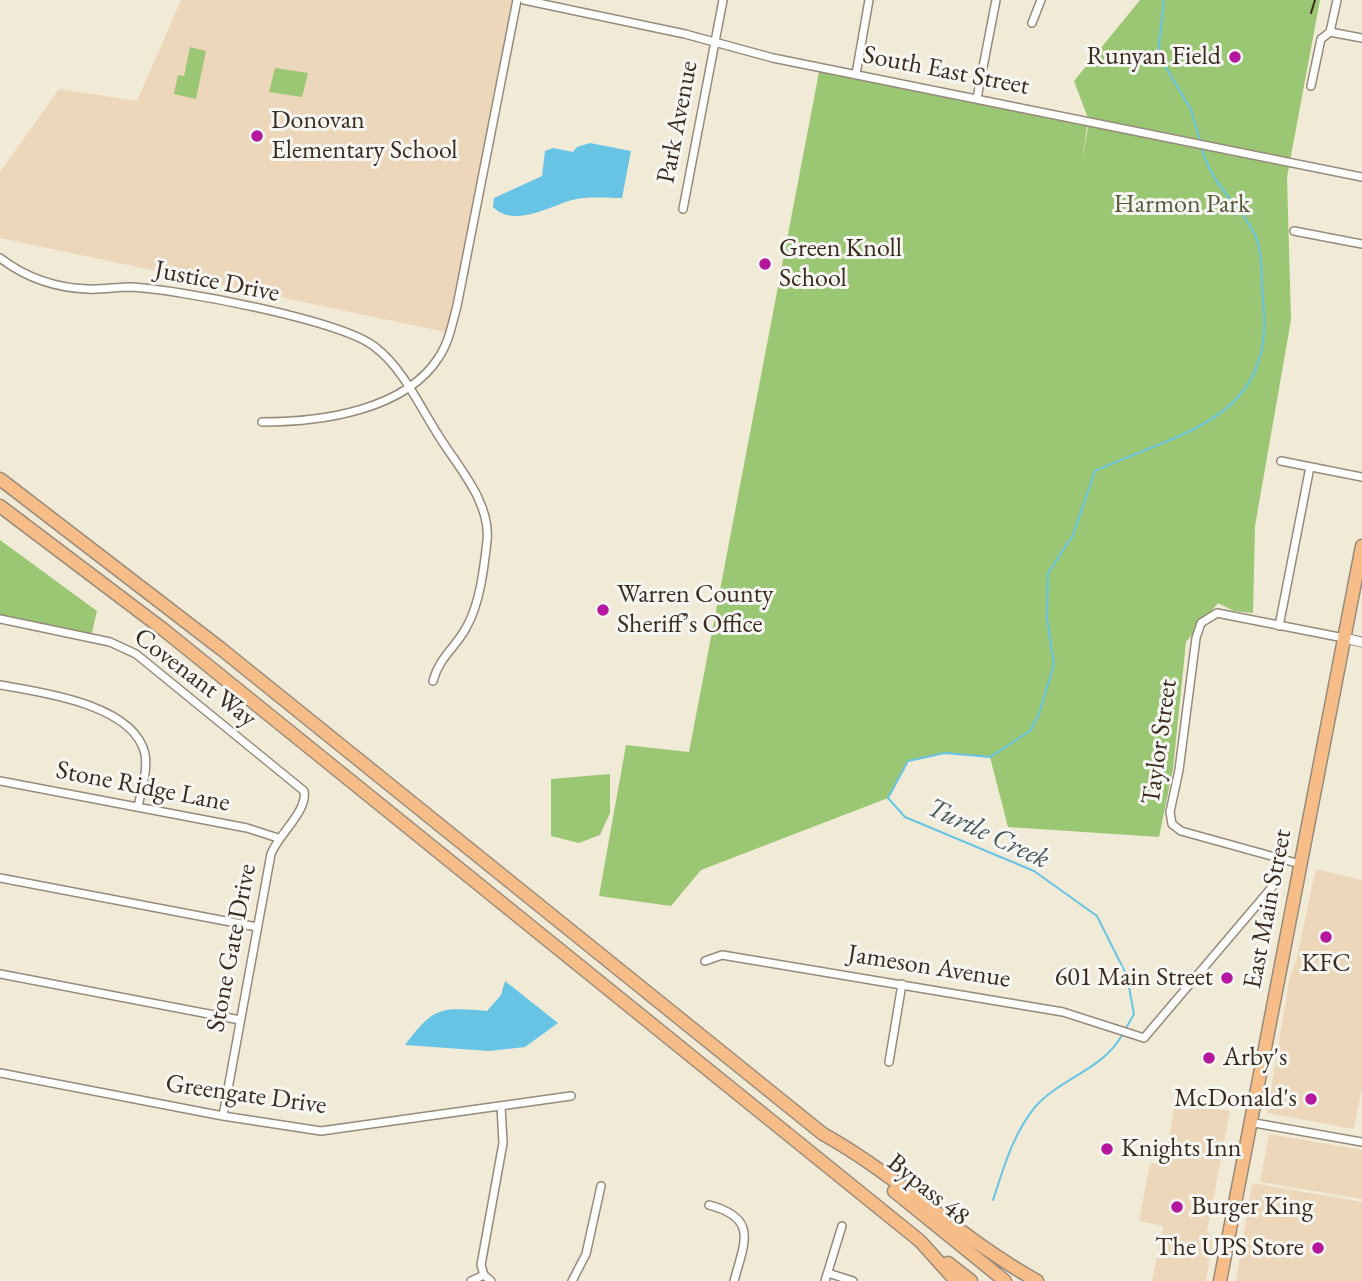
<!DOCTYPE html>
<html>
<head>
<meta charset="utf-8">
<style>
	body { margin:0 }
	canvas { display:block; background:#f1ead6 }
</style>
</head>
<body>
<canvas width="1362" height="1281"></canvas>
<script>
const g = document.querySelector('canvas').getContext('2d');
g.lineJoin = 'round';
function fill(path, color) { g.fillStyle = color; g.fill(path, 'evenodd'); }
function strokePath(path, color, width, dash) { g.strokeStyle = color; g.lineWidth = width; g.lineCap = dash ? 'butt' : 'round'; g.setLineDash(dash || []); g.stroke(path); }
function drawText(font, color, halo, rows, align = 'center') {
  g.font = font + ' "EB Garamond",serif'; g.lineWidth = 6; g.setLineDash([]); g.textBaseline = 'middle'; g.strokeStyle = halo; g.fillStyle = color; for (const [text, x, y, turn = 0] of rows) {
    g.save(); g.translate(x, y); g.rotate((+turn || 0) * Math.PI / 180); g.textAlign = isNaN(turn) ? turn : align; if (halo) g.strokeText(text, 0, 0); g.fillText(text, 0, 0); g.restore();
  }
}
const built = new Path2D(`
	M181,0h336l-67,333 -450,-95v-66l59,-83 78,12z
	M1316,869l46,11v208l-8,41 -87,-16 23,-137 6,-15z
	M1175,1101l55,10 -23,120 6,7 -7,43h-54l11,-55 -24,-5 11,-58 15,2z
	M1269,1134l93,16v49l-102,-17z
	M1252,1183l110,19v79h-126z`);
const green = new Path2D(`
	M1140,0h180l-33,177 4,143 -36,206 -2,87 -19,-2 -16,-8 -32,39 -13,127 -14,68 -151,-10 -18,-70 -45,-4 -37,8 -20,37 -187,72 -30,36 -72,-10 27,-151 63,7 131,-685 268,53 -6,42 7,-41 -15,-40z
	M190,47l16,4 -10,48 -22,-5 4,-19 6,1z
	M275,68l33,5 -6,24 -33,-5z
	M0,540l97,71 -6,26 -91,-18z
	M610,774v39l-10,22 -21,8 -28,-7v-57z`);
const water = new Path2D(`
	M590,143l41,8 -9,47c-16,0 -35,-2 -50,2 -24,7 -58,28 -79,7l1,-9 48,-22 3,-25 8,-3 20,4 4,-5z
	M505,981l53,42 -33,24 -36,4 -84,-6c29,-38 34,-38 82,-34l14,-16z`);
const stream = new Path2D(`
	M1164,0l-6,54 33,56 9,30
	M1125,1030l9,-16 -7,-38 -30,-60 -63,-45 -129,-54 -17,-19 20,-37 37,-8 45,4 40,-26 9,-17 15,-50 -7,-45 1,-46 25,-38 22,-64c87,-40 182,-51 168,-172 -2,-18 0,-48 -8,-64 -17,-34 -41,-45 -53,-86
	M993,1200c11,-33 20,-66 42,-93 24,-28 69,-38 87,-72`);
const minor = new Path2D(`
	M524,0l161,34 88,24 589,119
	M1032,23l9,-23
	M1330,32l32,6
	M856,74l13,-74
	M1311,86l10,-47 9,-7 7,-32
	M977,98l19,-98
	M683,209l40,-209
	M1294,231l68,13
	M0,258c25,19 56,30 88,31 14,1 28,-2 42,-2 47,2 211,33 245,60 28,21 46,62 65,91 19,30 51,65 47,103 -3,27 -7,63 -21,87 -11,20 -27,30 -33,53
	M262,422c58,0 143,-11 177,-65 10,-15 13,-33 18,-51l60,-306
	M1281,461l81,16
	M0,619l110,23 26,12 168,137c4,20 -26,44 -33,63l-48,262
	M1279,626l31,-159
	M0,685c40,7 134,19 145,69 3,17 -4,37 -7,53
	M0,781l247,47 31,10
	M1300,864l-119,-33 -9,-7 -2,-12 9,-42 17,-132 5,-15 16,-10 127,25
	M0,878l257,49
	M705,961l17,-6 341,57 81,26 129,-152 8,-26
	M0,974l240,46
	M889,1062l13,-78
	M0,1073l223,43 98,15 250,-35
	M1249,1122l113,20
	M709,1205c49,13 36,36 25,76
	M828,1273l25,8
	M471,1281l13,-6
	M491,1281l-7,-6 -3,-10 22,-122 -2,-37
	M572,1281l14,-27 15,-68
	M825,1281l17,-55`);
const tertiary = new Path2D(`
	M1344,638l18,4`);
const primary = new Path2D(`
	M1220,1281l142,-735`);
const trunk = new Path2D(`
	M0,479l220,169 603,486c76,42 138,105 214,147
	M0,506l164,124 756,611 36,40
	M894,1191l111,90
	M948,1263l23,18`);
const rail = new Path2D(`
	M1311,13l4,-13`);
const markers = [
	[1235,57,7,"#b5179e"],
	[257,136,7,"#b5179e"],
	[765,264,7,"#b5179e"],
	[603,610,7,"#b5179e"],
	[1326,937,7,"#b5179e"],
	[1227,978,7,"#b5179e"],
	[1209,1058,7,"#b5179e"],
	[1311,1099,7,"#b5179e"],
	[1107,1149,7,"#b5179e"],
	[1177,1207,7,"#b5179e"],
	[1318,1248,7,"#b5179e"]
];
const poiNames = [
	["Runyan Field",1221,57,"right"],
	["Donovan",271,121],
	["Elementary School",271,151],
	["Green Knoll",779,249],
	["School",779,279],
	["Warren County",617,595],
	["Sheriff’s Office",617,625],
	["KFC",1326,964,"center"],
	["601 Main Street",1213,978,"right"],
	["Arby's",1223,1058],
	["McDonald's",1297,1099,"right"],
	["Knights Inn",1121,1149],
	["Burger King",1191,1207],
	["The UPS Store",1304,1248,"right"]
];
const streetNames = [
	["South East Street",946,71,11],
	["Park Avenue",678,122,-79],
	["Justice Drive",217,282,11],
	["Covenant Way",195,678,37],
	["Taylor Street",1160,742,-82],
	["Stone Ridge Lane",143,787,11],
	["East Main Street",1268,909,-79],
	["Stone Gate Drive",232,948,-79],
	["Jameson Avenue",929,967,9],
	["Greengate Drive",246,1095,8],
	["Bypass 48",928,1190,39]
];
const parkNames = [
	["Harmon Park",1182,205]
];
const waterNames = [
	["Turtle Creek",988,834,25]
];
fill(built, '#edd7bb');
fill(green, '#9bc774');
fill(water, '#67c4e5');
strokePath(stream, '#67c4e5', 2);
strokePath(minor, '#968a7a', 10);
strokePath(tertiary, '#968a7a', 11);
strokePath(primary, '#968a7a', 15);
strokePath(trunk, '#968a7a', 15);
strokePath(minor, '#fff', 7);
strokePath(tertiary, '#fff', 9);
strokePath(primary, '#f7bd88', 12);
strokePath(trunk, '#f7bd88', 12);
strokePath(rail, '#3b2a1e', 2);
for (const [x, y, r, color] of markers) { const dot = new Path2D(); dot.arc(x, y, r, 0, 2 * Math.PI); g.fillStyle = color; g.fill(dot); strokePath(dot, '#f6f6f2', 2.5); }
drawText('26px', '#3b2a1e', '#f6f6f2', poiNames, 'left');
drawText('26px', '#3b2a1e', '#f6f6f2', streetNames);
drawText('26px', '#585938', '#f6f6f2', parkNames);
drawText('italic 28px', '#48585a', '#f6f6f2', waterNames);
</script>
</body>
</html>
